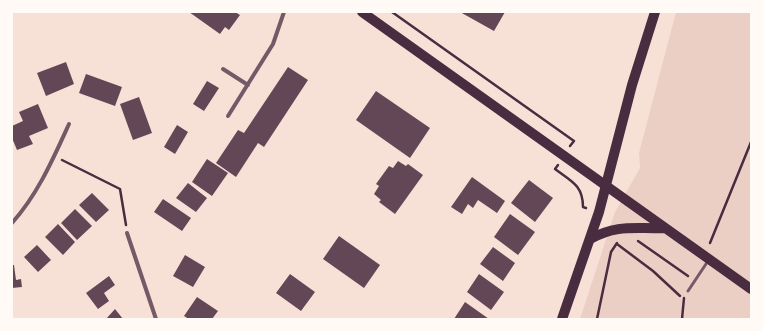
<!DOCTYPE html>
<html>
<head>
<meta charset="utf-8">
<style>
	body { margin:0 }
	#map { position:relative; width:763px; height:331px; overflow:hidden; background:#f7e1d7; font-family:"Nunito Sans",sans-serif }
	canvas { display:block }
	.frame { position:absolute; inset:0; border:13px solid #fffaf5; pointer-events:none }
</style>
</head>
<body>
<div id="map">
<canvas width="763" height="331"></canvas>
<div class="frame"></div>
</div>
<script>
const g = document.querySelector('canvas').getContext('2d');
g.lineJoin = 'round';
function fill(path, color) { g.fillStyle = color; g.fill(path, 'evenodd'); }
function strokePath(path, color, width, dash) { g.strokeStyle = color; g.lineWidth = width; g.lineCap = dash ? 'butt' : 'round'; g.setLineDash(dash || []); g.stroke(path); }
const green = new Path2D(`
	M676,12h75v307h-171l35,-107 25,-44 -1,-15z`);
const building = new Path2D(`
	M189,12h46l5,3 -11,15 -4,-3 -5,7z
	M460,12h45l-11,19z
	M66,62l8,22 -28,12 -9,-23z
	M288,67l20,13 -44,67 -6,-4 -22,34 -20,-14 22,-33 6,3z
	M86,74l36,13 -7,19 -36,-13z
	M207,81l12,7 -15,23 -11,-7z
	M376,91l54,37 -20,30 -54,-38z
	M139,97l13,36 -19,7 -13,-36z
	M38,104l10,24 -19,8 4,8 -16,6 -5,-12v-12l11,-5 -4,-9z
	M177,125l11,7 -13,22 -11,-7z
	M207,159l21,14 -16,23 -20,-14z
	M398,161l8,5 2,-2 15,11 -28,39 -16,-12 2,-2 -7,-6 5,-8 -3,-2 13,-18 4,2z
	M472,177l33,24 -8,12 -19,-13 -5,8 -5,-4 -6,10 -11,-7z
	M529,180l24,18 -18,24 -24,-19z
	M188,183l19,15 -11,14 -20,-14z
	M92,193l17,17 -13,12 -17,-17z
	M163,199l28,19 -9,13 -28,-19z
	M75,209l17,17 -15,14 -16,-17z
	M510,214l25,18 -17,23 -24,-18z
	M58,224l17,18 -12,13 -18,-18z
	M339,236l41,29 -16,23 -41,-29z
	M37,245l14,15 -13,12 -14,-15z
	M493,247l22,16 -12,18 -23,-17z
	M185,255l20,12 -12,20 -20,-11z
	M12,265h2l2,15 5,-1 1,8 -10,1z
	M290,274l25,18 -14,19 -25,-18z
	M479,274l25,18 -13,18 -24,-18z
	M109,276l6,9 -11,8 5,8 -11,8 -12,-16z
	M197,297l21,14 -6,8h-23l-5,-3z
	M465,302l24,17h-35z
	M115,309l8,10h-17z`);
const path = new Path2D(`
	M392,12l182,129 -4,5
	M62,160l58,29 6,36
	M558,165l-3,4c16,12 28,16 28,38l3,1
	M638,241l50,35
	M710,243l41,-101
	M617,244l36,27 27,25
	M597,319l14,-67 6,-9
	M682,319l2,-21`);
const service = new Path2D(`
	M688,291l20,-30`);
const minor = new Path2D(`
	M223,69l25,16
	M228,116l45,-72 11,-32
	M12,223c26,-29 41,-64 57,-99
	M127,233l29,86`);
const primary = new Path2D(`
	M362,12l389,277
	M590,239c28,-15 44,-10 74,-11
	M562,319l37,-107 33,-127 23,-73`);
fill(green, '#ebcfc5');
fill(building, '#644757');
strokePath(path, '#4a2c40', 2.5);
strokePath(service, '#755966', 3);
strokePath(minor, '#755966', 4);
strokePath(primary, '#4a2c40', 10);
</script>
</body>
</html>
